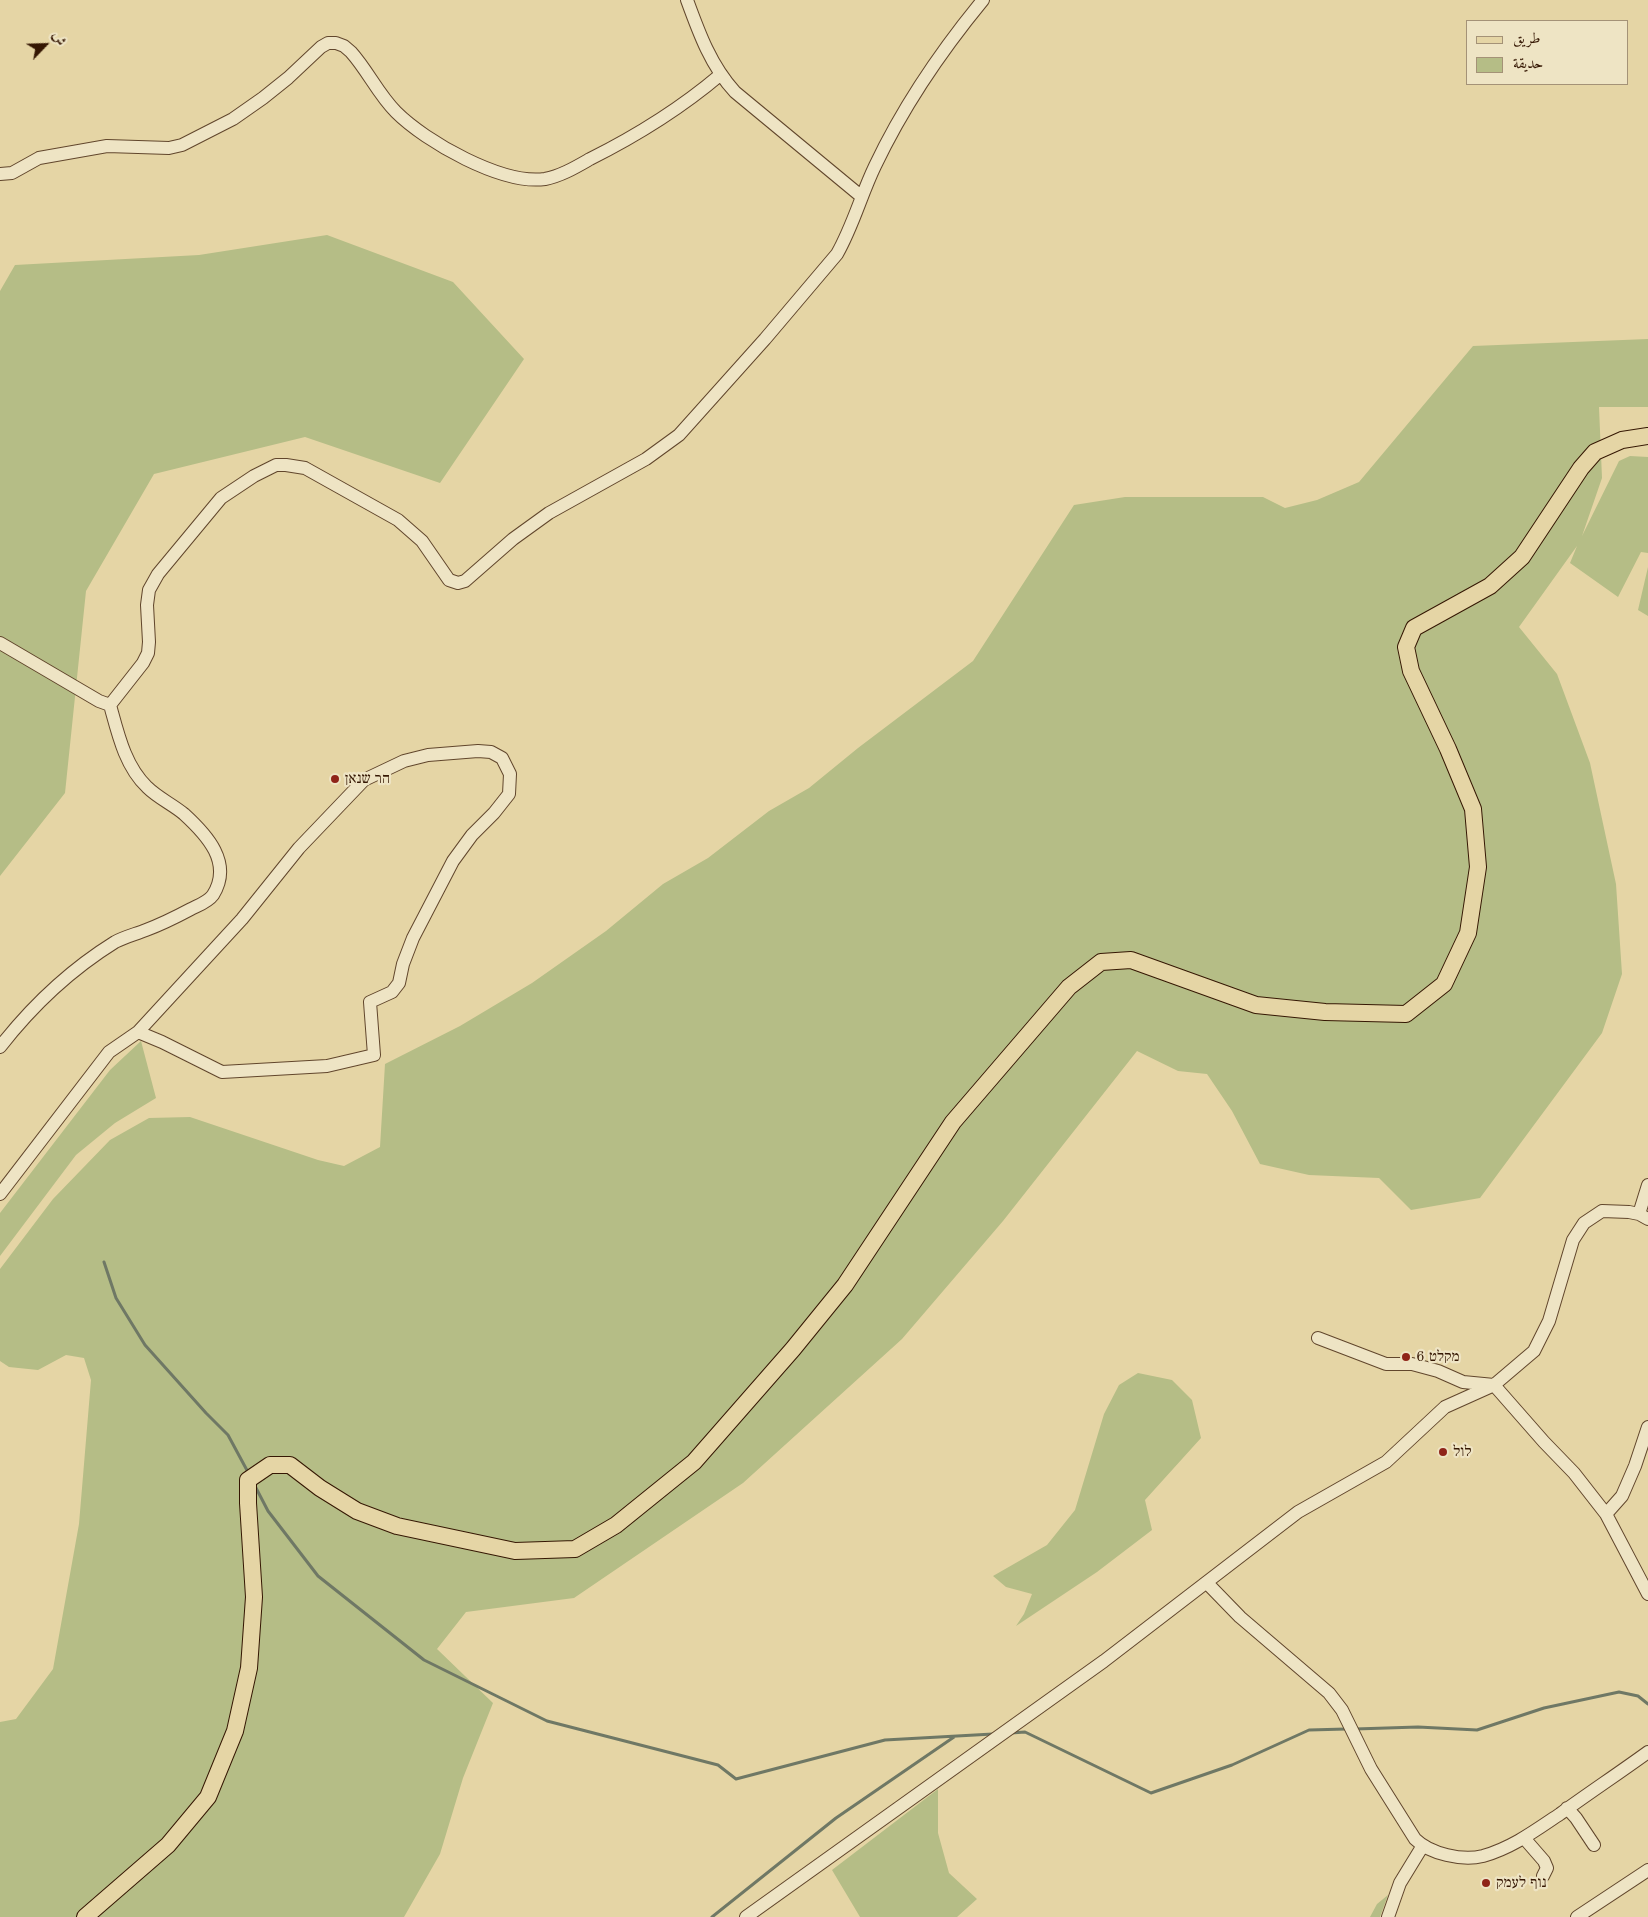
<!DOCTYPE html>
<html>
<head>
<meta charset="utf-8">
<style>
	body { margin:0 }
	#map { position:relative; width:1648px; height:1917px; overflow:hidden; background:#e5d5a5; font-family:"Old Standard TT",Amiri,serif }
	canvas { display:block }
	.legend { position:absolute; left:1466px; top:20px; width:162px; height:65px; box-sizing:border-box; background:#eee4c4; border:1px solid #a49277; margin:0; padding:6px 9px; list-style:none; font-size:15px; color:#351703 }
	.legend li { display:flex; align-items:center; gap:10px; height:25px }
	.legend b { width:25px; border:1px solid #a49277 }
	.north { position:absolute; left:20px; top:20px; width:50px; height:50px; -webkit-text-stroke:4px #eee4c4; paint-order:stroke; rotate:66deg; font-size:14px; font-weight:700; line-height:20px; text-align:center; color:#351703 }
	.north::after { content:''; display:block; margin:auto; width:18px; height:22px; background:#351703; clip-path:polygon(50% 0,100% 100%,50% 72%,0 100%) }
</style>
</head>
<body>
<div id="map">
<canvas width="1648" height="1917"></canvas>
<ul class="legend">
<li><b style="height:6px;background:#e5d5a5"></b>طريق</li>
<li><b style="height:14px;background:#b5bd86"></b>حديقة</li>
</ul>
<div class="north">ش</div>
</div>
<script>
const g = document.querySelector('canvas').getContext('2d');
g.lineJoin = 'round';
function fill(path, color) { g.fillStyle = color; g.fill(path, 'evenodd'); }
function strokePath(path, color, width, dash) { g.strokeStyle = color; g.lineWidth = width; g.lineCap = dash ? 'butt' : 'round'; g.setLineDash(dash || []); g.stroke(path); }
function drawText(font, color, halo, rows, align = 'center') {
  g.font = font + ' "Old Standard TT","Frank Ruhl Libre",serif'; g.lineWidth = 4.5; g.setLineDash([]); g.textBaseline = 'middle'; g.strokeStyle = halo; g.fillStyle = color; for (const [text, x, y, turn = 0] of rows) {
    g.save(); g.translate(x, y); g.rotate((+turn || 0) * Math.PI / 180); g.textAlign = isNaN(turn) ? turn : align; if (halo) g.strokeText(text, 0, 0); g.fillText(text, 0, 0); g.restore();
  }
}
const green = new Path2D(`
	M327,235l126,47 71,77 -84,124 -135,-46 -151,37 -68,117 -21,202 -65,83v-585l15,-26 184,-10z
	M1648,339v68h-49l3,71 -20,58 37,-75 11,-5 18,1v96l-7,-1 -23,45 -48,-34 7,-17 -58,81 38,47 33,89 26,121 6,90 -20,59 -122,165 -69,12 -32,-32 -70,-3 -49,-11 -28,-53 -25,-37 -29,-3 -41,-20 -134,170 -101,118 -159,144 -169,115 -108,14 -29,37 56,54 -30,75 -23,76 -36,63h-404v-195l16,-3 37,-50 26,-145 12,-144 -7,-22 -18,-3 -28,15 -29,-3 -9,-6v-92l53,-70 57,-59 39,-22 41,-1 128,43 26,6 36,-19 5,-83 75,-38 72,-43 74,-52 57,-47 45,-26 61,-47 40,-23 49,-40 115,-87 101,-156 51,-8h138l22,11 32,-8 42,-18 114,-136z
	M1648,567v49l-10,-6z
	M141,1041l15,57 -41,25 -39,32 -76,101v-43l110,-143z
	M1138,1373l34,7 20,20 9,38 -56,62 7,30 -55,42 -81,54 8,-12 8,-20 -26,-7 -13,-11 54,-31 28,-35 29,-96 15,-29z
	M938,1789v44l11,40 28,26 -20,18h-97l-28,-47z
	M1388,1895l-8,22h-10l7,-13z`);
const stream = new Path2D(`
	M104,1262l12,36 29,47 61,68 22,22 21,39
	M255,1486l13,25 50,65 106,84 123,61 171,44 18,14 149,-39 108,-6
	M1355,1729l63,-2 59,3 67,-22 75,-16 19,4 10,8
	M1011,1733l14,-1 126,61 81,-28 77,-35 37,-1
	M712,1917l124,-99 118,-81`);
const minor = new Path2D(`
	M687,0c12,33 24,66 48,92l127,105
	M0,174l12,-1 27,-15 68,-12 62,2 13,-3 51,-26 30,-21 25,-20 33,-31 7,-4h8l8,3 7,6c17,19 27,42 45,60 30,30 106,73 149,67 16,-3 31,-12 45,-20 46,-23 91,-51 130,-84
	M0,643l99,58 11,4
	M478,751l13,1 11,6 8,16 -1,20 -15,19 -22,22 -19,26 -40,77 -10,26 -4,19 -7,9 -22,10 4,53 -47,11 -105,6 -60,-30 -24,-10 104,-113 57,-71 65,-68 40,-19 24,-6z
	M0,1047c32,-41 70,-77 115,-105 9,-5 21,-8 31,-12 16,-6 30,-13 45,-21 8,-4 17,-7 22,-14 20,-32 -6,-60 -29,-81 -12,-10 -26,-16 -37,-27 -22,-21 -29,-53 -37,-82l33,-42 5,-10 1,-11 -2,-37 2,-15 9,-16 63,-76 33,-22 22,-11h10l19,3 93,52 24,21 27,39 9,3 7,-2 48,-42 36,-26 97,-54 33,-24 86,-96 72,-85c16,-28 24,-59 38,-88 28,-59 66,-115 108,-166
	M0,1194l109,-142 29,-20
	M1639,1214l9,-29
	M1318,1338l68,26h26l26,7 25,11 31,3 50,57 30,31 32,41 42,80
	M1606,1514l16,-18 13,-30 13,-39
	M1207,1583l33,34 89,76 13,17 29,59 44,70c15,15 47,22 68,17 29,-8 53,-26 77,-42 29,-21 59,-41 88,-62
	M1567,1808l9,10 18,27
	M1524,1838l20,23 3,7 -4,8
	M746,1917l358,-256 194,-149 88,-50 59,-55 49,-22 40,-34 15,-30 24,-81 11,-17 18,-12 27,1 10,2 9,5
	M1388,1917l12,-34 22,-36
	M1577,1917l71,-47`);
const major = new Path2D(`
	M85,1917l83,-72 40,-48 27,-66 14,-63 5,-71 -6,-94v-23l22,-15h20l30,23 37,23 40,15 118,25 60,-2 41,-24 78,-63 99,-113 52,-64 108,-163 116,-135 32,-25 30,-2 125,45 69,7 81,2 38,-30 24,-51 10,-66 -5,-58 -25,-60 -37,-78 -5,-24 8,-19 76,-42 32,-29 59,-89 14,-16 27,-12 26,-4`);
const markers = [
	[335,779,5,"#8f2418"],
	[1406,1357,5,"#8f2418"],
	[1443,1452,5,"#8f2418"],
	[1486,1883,5,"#8f2418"]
];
const poiNames = [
	["הר שנאן",345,779],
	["מקלט 6",1416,1357],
	["לול",1453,1452],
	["נוף לעמק",1496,1883]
];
fill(green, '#b5bd86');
strokePath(stream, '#6f7865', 3);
strokePath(minor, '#61462c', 14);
strokePath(major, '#351703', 18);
strokePath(minor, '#eee4c4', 12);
strokePath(major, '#e5d5a5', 16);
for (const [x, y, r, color] of markers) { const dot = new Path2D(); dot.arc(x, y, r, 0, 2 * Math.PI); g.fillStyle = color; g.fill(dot); strokePath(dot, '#eee4c4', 2); }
drawText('15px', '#351703', '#eee4c4', poiNames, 'left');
</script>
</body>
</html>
